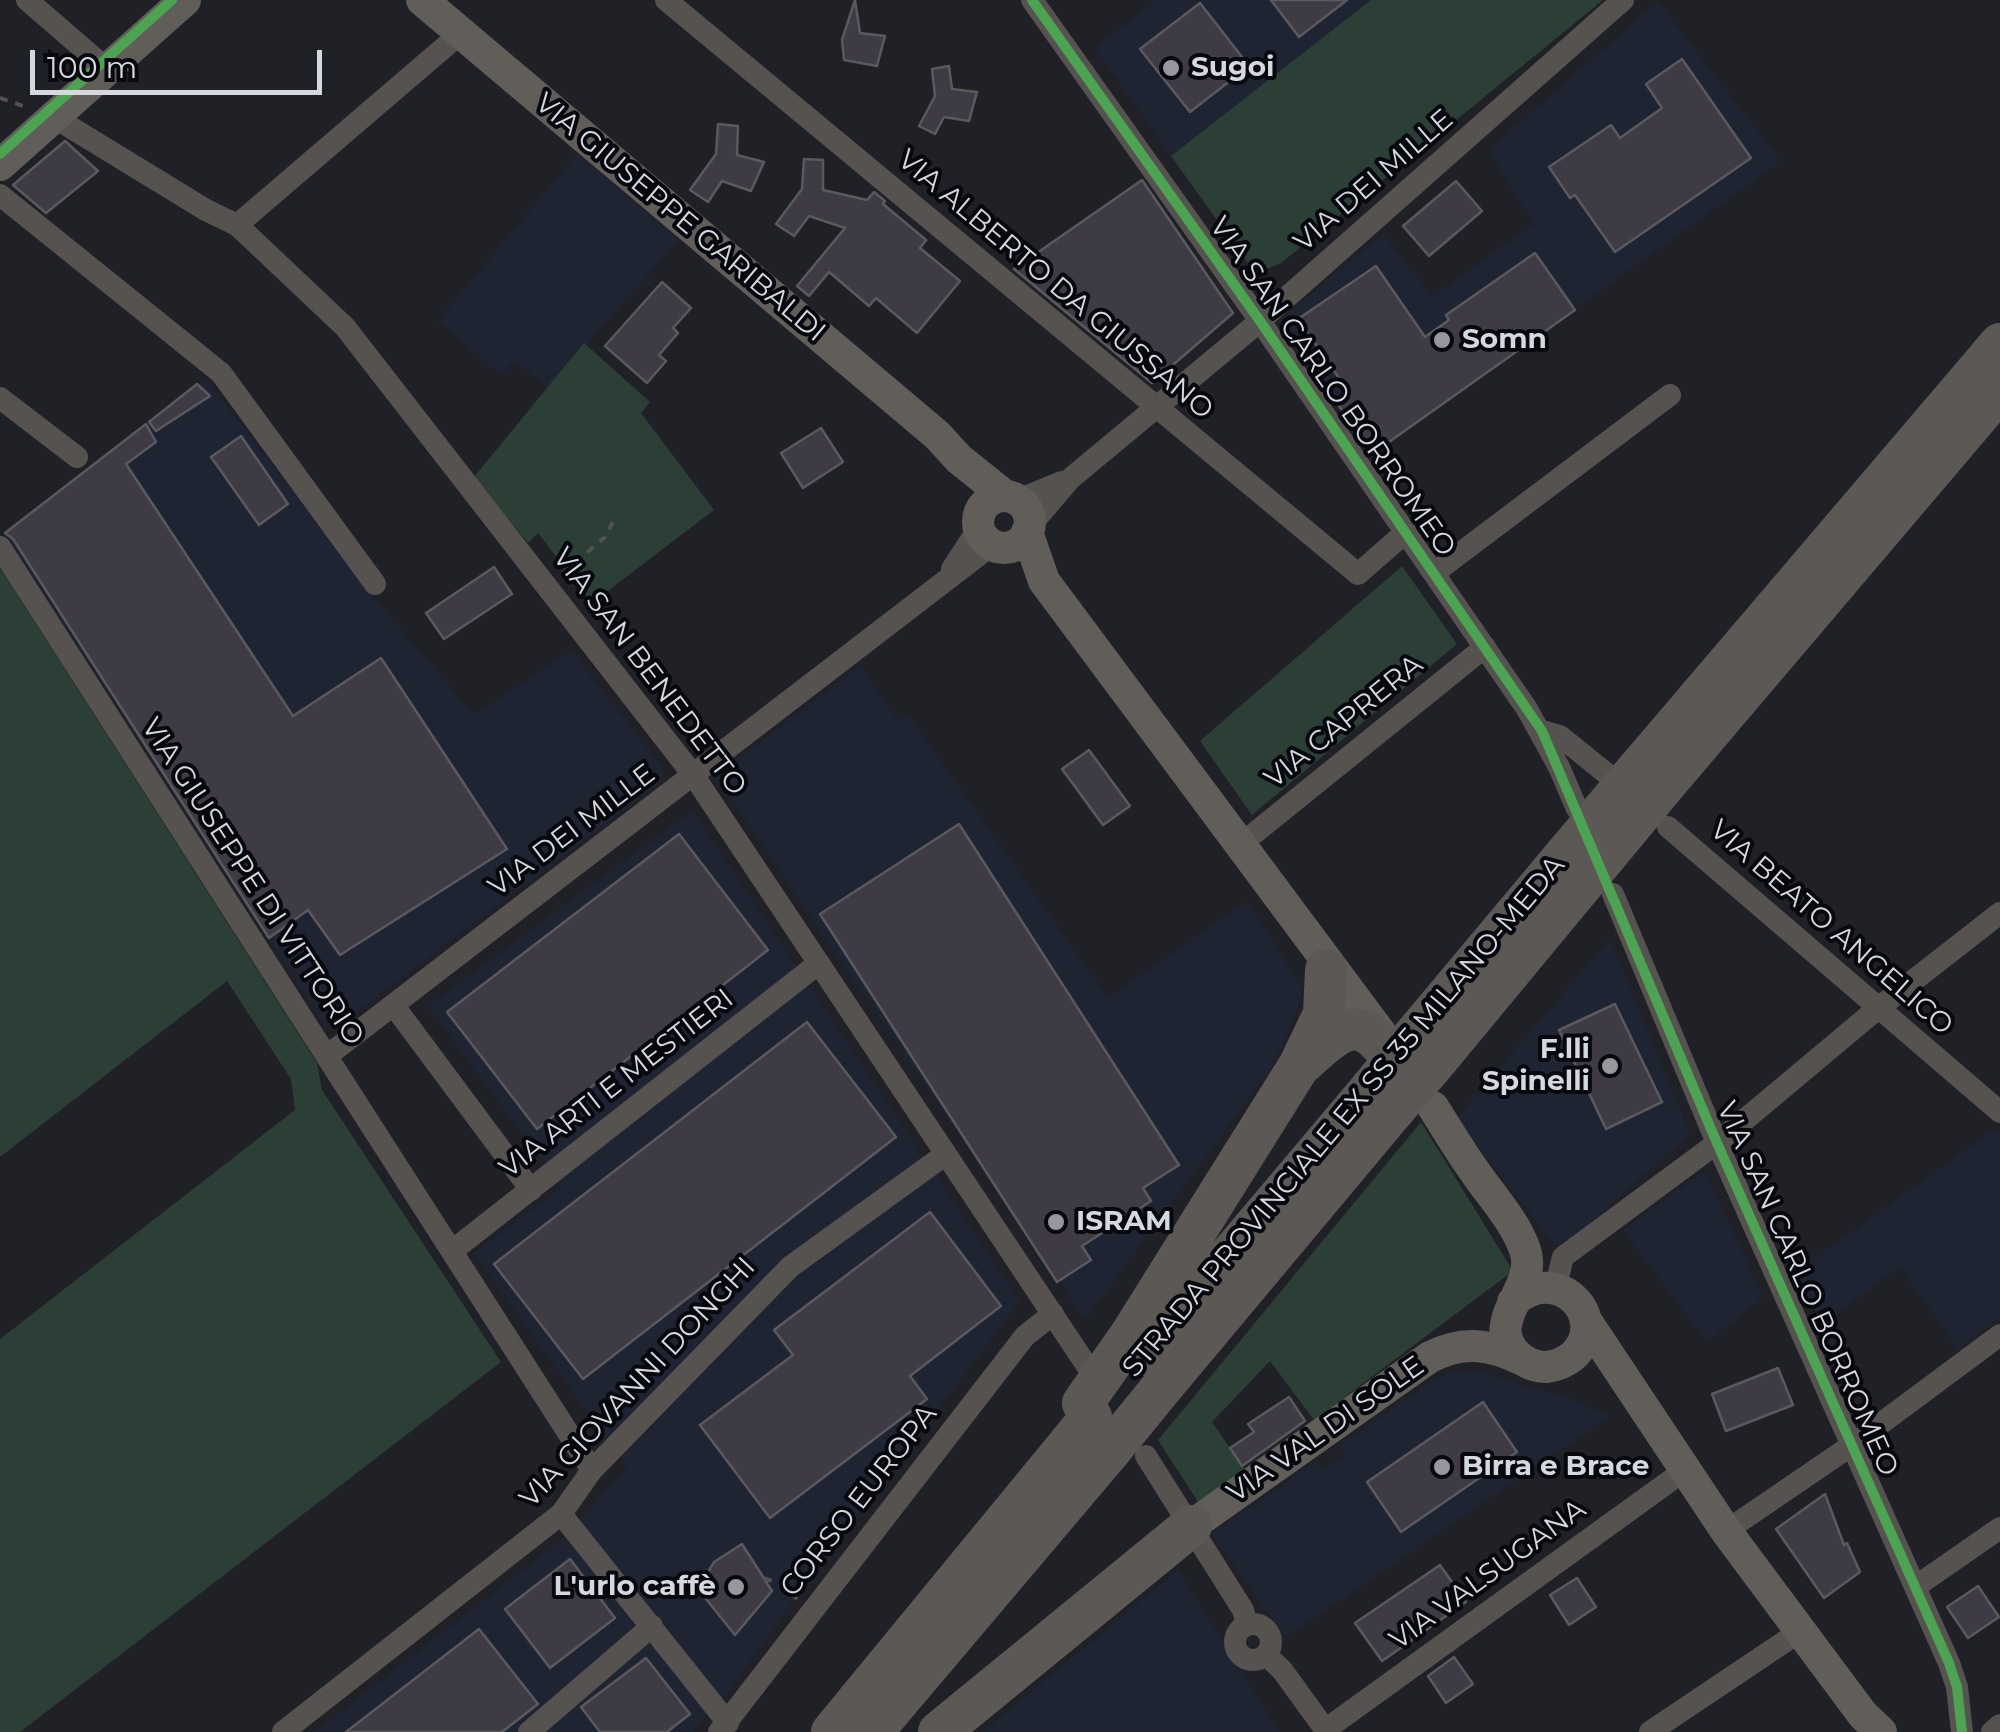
<!DOCTYPE html>
<html>
<head>
<meta charset="utf-8">
<style>
	body { margin:0 }
	#map { position:relative; width:2000px; height:1732px; overflow:hidden; background:#202126; font-family:Montserrat,sans-serif }
	canvas { display:block }
	.scale { position:absolute; left:30px; top:50px; width:292px; height:45px; box-sizing:border-box; border:5px solid #d5d8df; border-top:0; padding-left:12px; font-size:30px; line-height:35px; white-space:nowrap; color:#d5d8df; -webkit-text-stroke:8px #08090e; paint-order:stroke }
</style>
</head>
<body>
<div id="map">
<canvas width="2000" height="1732"></canvas>
<div class="scale">100 m</div>
</div>
<script>
const g = document.querySelector('canvas').getContext('2d');
g.lineJoin = 'round';
function fill(path, color) { g.fillStyle = color; g.fill(path, 'evenodd'); }
function strokePath(path, color, width, dash) { g.strokeStyle = color; g.lineWidth = width; g.lineCap = dash ? 'butt' : 'round'; g.setLineDash(dash || []); g.stroke(path); }
function drawText(font, color, halo, rows, align = 'center') {
  g.font = font + ' Montserrat,sans-serif'; g.lineWidth = 8; g.setLineDash([]); g.textBaseline = 'middle'; g.strokeStyle = halo; g.fillStyle = color; for (const [text, x, y, turn = 0] of rows) {
    g.save(); g.translate(x, y); g.rotate((+turn || 0) * Math.PI / 180); g.textAlign = isNaN(turn) ? turn : align; if (halo) g.strokeText(text, 0, 0); g.fillText(text, 0, 0); g.restore();
  }
}
const built = new Path2D(`
	M1156,0h215l-200,156 -76,-108z
	M1658,2l123,159 -409,293 -94,-132 105,-88 49,63 102,-73 -45,-74z
	M578,153l100,87 -130,148 -33,-28 -14,15 -63,-54z
	M205,378l178,231 91,106 97,-64 92,117 -3,14 -323,245 -12,-2 -321,-492z
	M860,666l38,55 9,-7 201,284 139,-97 57,90 -30,73 -189,256 -363,-535 6,-18z
	M693,811l327,490 -213,280 -82,115 -33,36h-377l249,-194 63,-71 -153,-214 88,-66 -134,-181z
	M1610,939l80,195 -131,116 -103,-131z
	M1995,1129l5,5v183l-42,32 -58,-83 -77,58 -28,-51z
	M1705,1171l58,126 -56,45 -84,-112z
	M1448,1371l38,1 37,14 39,9 48,21 -324,221 -75,-103 106,-73 7,9 22,-15 -6,-10z
	M1178,1570l101,162h-296z`);
const green = new Path2D(`
	M1371,0h232l-323,264 -25,9 -84,-117z
	M584,343l66,59 -9,11 73,97 -122,93 -54,-70 -10,10 -54,-66z
	M1402,566l55,78 -205,171 -52,-74z
	M0,568l317,495 5,27 179,272 -481,370h-20v-393l295,-229 -4,-31 -64,-98 -227,176z
	M1421,1122l92,149 -199,149 -44,-59 -58,61 34,49 -48,31 -40,-62z`);
const building = new Path2D(`
	M855,0l5,33 25,3 -8,30 -33,-6 -2,-20z
	M1271,0h76l-48,37z
	M1200,3l49,63 -59,46 -50,-63z
	M1682,59l69,99 -136,94 -40,-57 -5,3 -21,-31 62,-42 9,13 42,-30 -16,-24z
	M949,66l3,23 25,3 -8,29 -25,-4 -9,17 -16,-8 16,-30 -3,-27z
	M718,124l20,2 -1,29 27,7 -13,29 -29,-10 -14,21 -18,-12 26,-36z
	M65,141l33,30 -52,42 -33,-28z
	M804,159l19,1v30l44,10 7,-8 11,9 -2,3 43,36 -6,8 40,33 -43,52 -41,-35 -7,8 -40,-34 -20,24 -12,-10 48,-58 -36,-12 -15,20 -18,-12 26,-35z
	M1142,180l91,133 -81,70 -138,-114z
	M1456,181l26,30 -53,45 -26,-30z
	M1535,253l40,57 -203,144 -37,-54 13,-9 -50,-72 78,-53 49,71 24,-17 -3,-5z
	M662,282l29,26 -18,20 5,5 -19,22 7,6 -19,22 -42,-37z
	M197,384l13,12 -54,35 -7,-9z
	M146,424l10,18 -30,22 167,252 88,-58 126,191 -167,106 -32,-45 -39,28 -256,-399 -8,-6z
	M821,428l22,34 -40,26 -22,-35z
	M241,436l47,68 -29,21 -48,-68z
	M494,567l18,27 -68,45 -18,-26z
	M1089,750l41,56 -27,19 -41,-56z
	M959,824l220,341 -36,23 8,13 -69,45 9,14 -34,22 -237,-368z
	M679,834l89,116 -231,179 -90,-117z
	M1615,1004l47,98 -56,27 -47,-99z
	M807,1022l89,115 -313,242 -89,-115z
	M930,1212l71,94 -91,70 17,23 -157,119 -70,-93 93,-70 -19,-25z
	M1778,1368l15,37 -67,26 -14,-37z
	M1289,1397l16,24 -63,45 -12,-18 24,-16 -6,-8z
	M1483,1402l34,50 -116,80 -34,-50z
	M1825,1494l19,51 3,-2 13,29 -36,26 -48,-69z
	M742,1544l30,47 -37,44 -37,-46 16,-27z
	M570,1559l45,59 -65,50 -45,-59z
	M1440,1565l26,37 -84,59 -27,-38z
	M1577,1578l19,29 -27,18 -19,-30z
	M1978,1586l21,31 -31,21 -21,-31z
	M479,1629l59,75 -36,28h-156z
	M1454,1657l19,27 -27,19 -18,-27z
	M646,1658l44,56 -23,18h-67l-19,-25z`);
const path = new Path2D(`
	M0,98l29,10
	M563,573l42,-36 9,-17
	M764,1578l18,7 15,14`);
const street = new Path2D(`
	M27,0l74,64
	M666,0l692,574 48,-42
	M1032,0l228,321 267,388 32,58 18,42
	M52,116l154,94 31,15 108,102 349,449 395,593
	M0,195l221,178 154,211
	M237,225l224,-192
	M0,398l77,59
	M1018,500l44,-18
	M1030,526l40,-47 190,-158 363,-321
	M0,547l592,923
	M952,569l26,-40
	M1434,573l236,-178
	M1542,731l18,5 47,38
	M1668,827l332,285
	M1241,844l244,-197
	M1613,894l104,249 232,520 8,24 5,45
	M394,1006l137,184
	M328,1055l664,-510
	M452,1251l367,-288
	M1558,1277l5,-20 154,-114 160,-134 123,-96
	M1146,1456l97,154 4,15
	M561,1514l167,209
	M1726,1531l126,-86 148,-110
	M1915,1587l85,-59
	M1235 1642a18 18 0 1 1 36 0a18 18 0 1 1-36 0Z
	M1266,1655l16,15 45,62
	M1325,1730l360,-260
	M283,1732l278,-218 31,-44 198,-203 156,-113
	M529,1732l123,-106
	M719,1732l306,-396 28,-22
	M1650,1732l152,-102
	M1992,1732l8,-7`);
const secondary = new Path2D(`
	M422,0l515,435 22,24 45,36
	M0,165l185,-165
	M978 522a26 26 0 1 1 52 0a26 26 0 1 1-52 0Z
	M1027,532l17,49 341,458
	M1433,1107c14,22 27,44 42,65 17,25 40,49 50,78 14,38 -44,72 -7,106 8,7 18,11 28,11 11,-1 20,-5 28,-12 37,-37 -17,-94 -61,-53
	M1585,1319l141,212 137,184 18,17
	M1191,1526l239,-169c34,-17 59,-13 93,3`);
const highway = new Path2D(`
	M1637,770l363,-426
	M1662,788l338,-398
	M1407,1044l160,-191
	M1303,1063c24,-21 49,-52 77,-19
	M1431,1067l149,-180
	M1132,1333l167,-267 25,-52 2,-44
	M1146,1355l227,-269
	M1163,1386l230,-275
	M832,1732l259,-315
	M872,1732l237,-280
	M939,1732l252,-206`);
const highwayBridge = new Path2D(`
	M1567,853l70,-83
	M1580,887l82,-99
	M1373,1086l34,-42
	M1393,1111l38,-44
	M1083,1403l49,-70
	M1109,1452l54,-66`);
const cycleway = new Path2D(`
	M1032,0l228,321 282,410 175,412 232,520 8,24 5,45
	M0,154l172,-154`);
const markers = [
	[1171,68,10,"#96989e"],
	[1442,340,10,"#96989e"],
	[1610,1066,10,"#96989e"],
	[1056,1222,10,"#96989e"],
	[1442,1467,10,"#96989e"],
	[736,1587,10,"#96989e"]
];
const poiNames = [
	["Sugoi",1191,68],
	["Somn",1462,340],
	["F.lli",1590,1050,"right"],
	["Spinelli",1590,1082,"right"],
	["ISRAM",1076,1222],
	["Birra e Brace",1462,1467],
	["L'urlo caffè",716,1587,"right"]
];
const streetNames = [
	["VIA DEI MILLE",1374,181,-41],
	["VIA GIUSEPPE GARIBALDI",680,218,40],
	["VIA ALBERTO DA GIUSSANO",1055,285,40],
	["VIA SAN CARLO BORROMEO",1332,387,55],
	["VIA SAN BENEDETTO",649,672,53],
	["VIA CAPRERA",1344,722,-39],
	["VIA DEI MILLE",572,831,-37],
	["VIA GIUSEPPE DI VITTORIO",252,882,57],
	["VIA BEATO ANGELICO",1831,928,41],
	["VIA ARTI E MESTIERI",617,1084,-38],
	["STRADA PROVINCIALE EX SS 35 MILANO-MEDA",1344,1117,-50],
	["VIA SAN CARLO BORROMEO",1807,1289,66],
	["VIA GIOVANNI DONGHI",638,1383,-47],
	["VIA VAL DI SOLE",1326,1430,-35],
	["CORSO EUROPA",859,1501,-52],
	["VIA VALSUGANA",1488,1575,-36]
];
fill(built, '#1f2433');
fill(green, '#2c3f36');
fill(building, '#3f3b44');
strokePath(building, '#5a595e', 2.5);
strokePath(path, '#545251', 4, [8, 8]);
strokePath(street, '#55524f', 22);
strokePath(secondary, '#615d59', 32);
strokePath(highway, '#5c5856', 42);
strokePath(highwayBridge, '#5c5856', 42);
strokePath(cycleway, '#4ca352', 10);
for (const [x, y, r, color] of markers) { const dot = new Path2D(); dot.arc(x, y, r, 0, 2 * Math.PI); g.fillStyle = color; g.fill(dot); strokePath(dot, '#08090e', 4); }
drawText('bold 28px', '#d5d8df', '#08090e', poiNames, 'left');
drawText('28px', '#d5d8df', '#08090e', streetNames);
</script>
</body>
</html>
